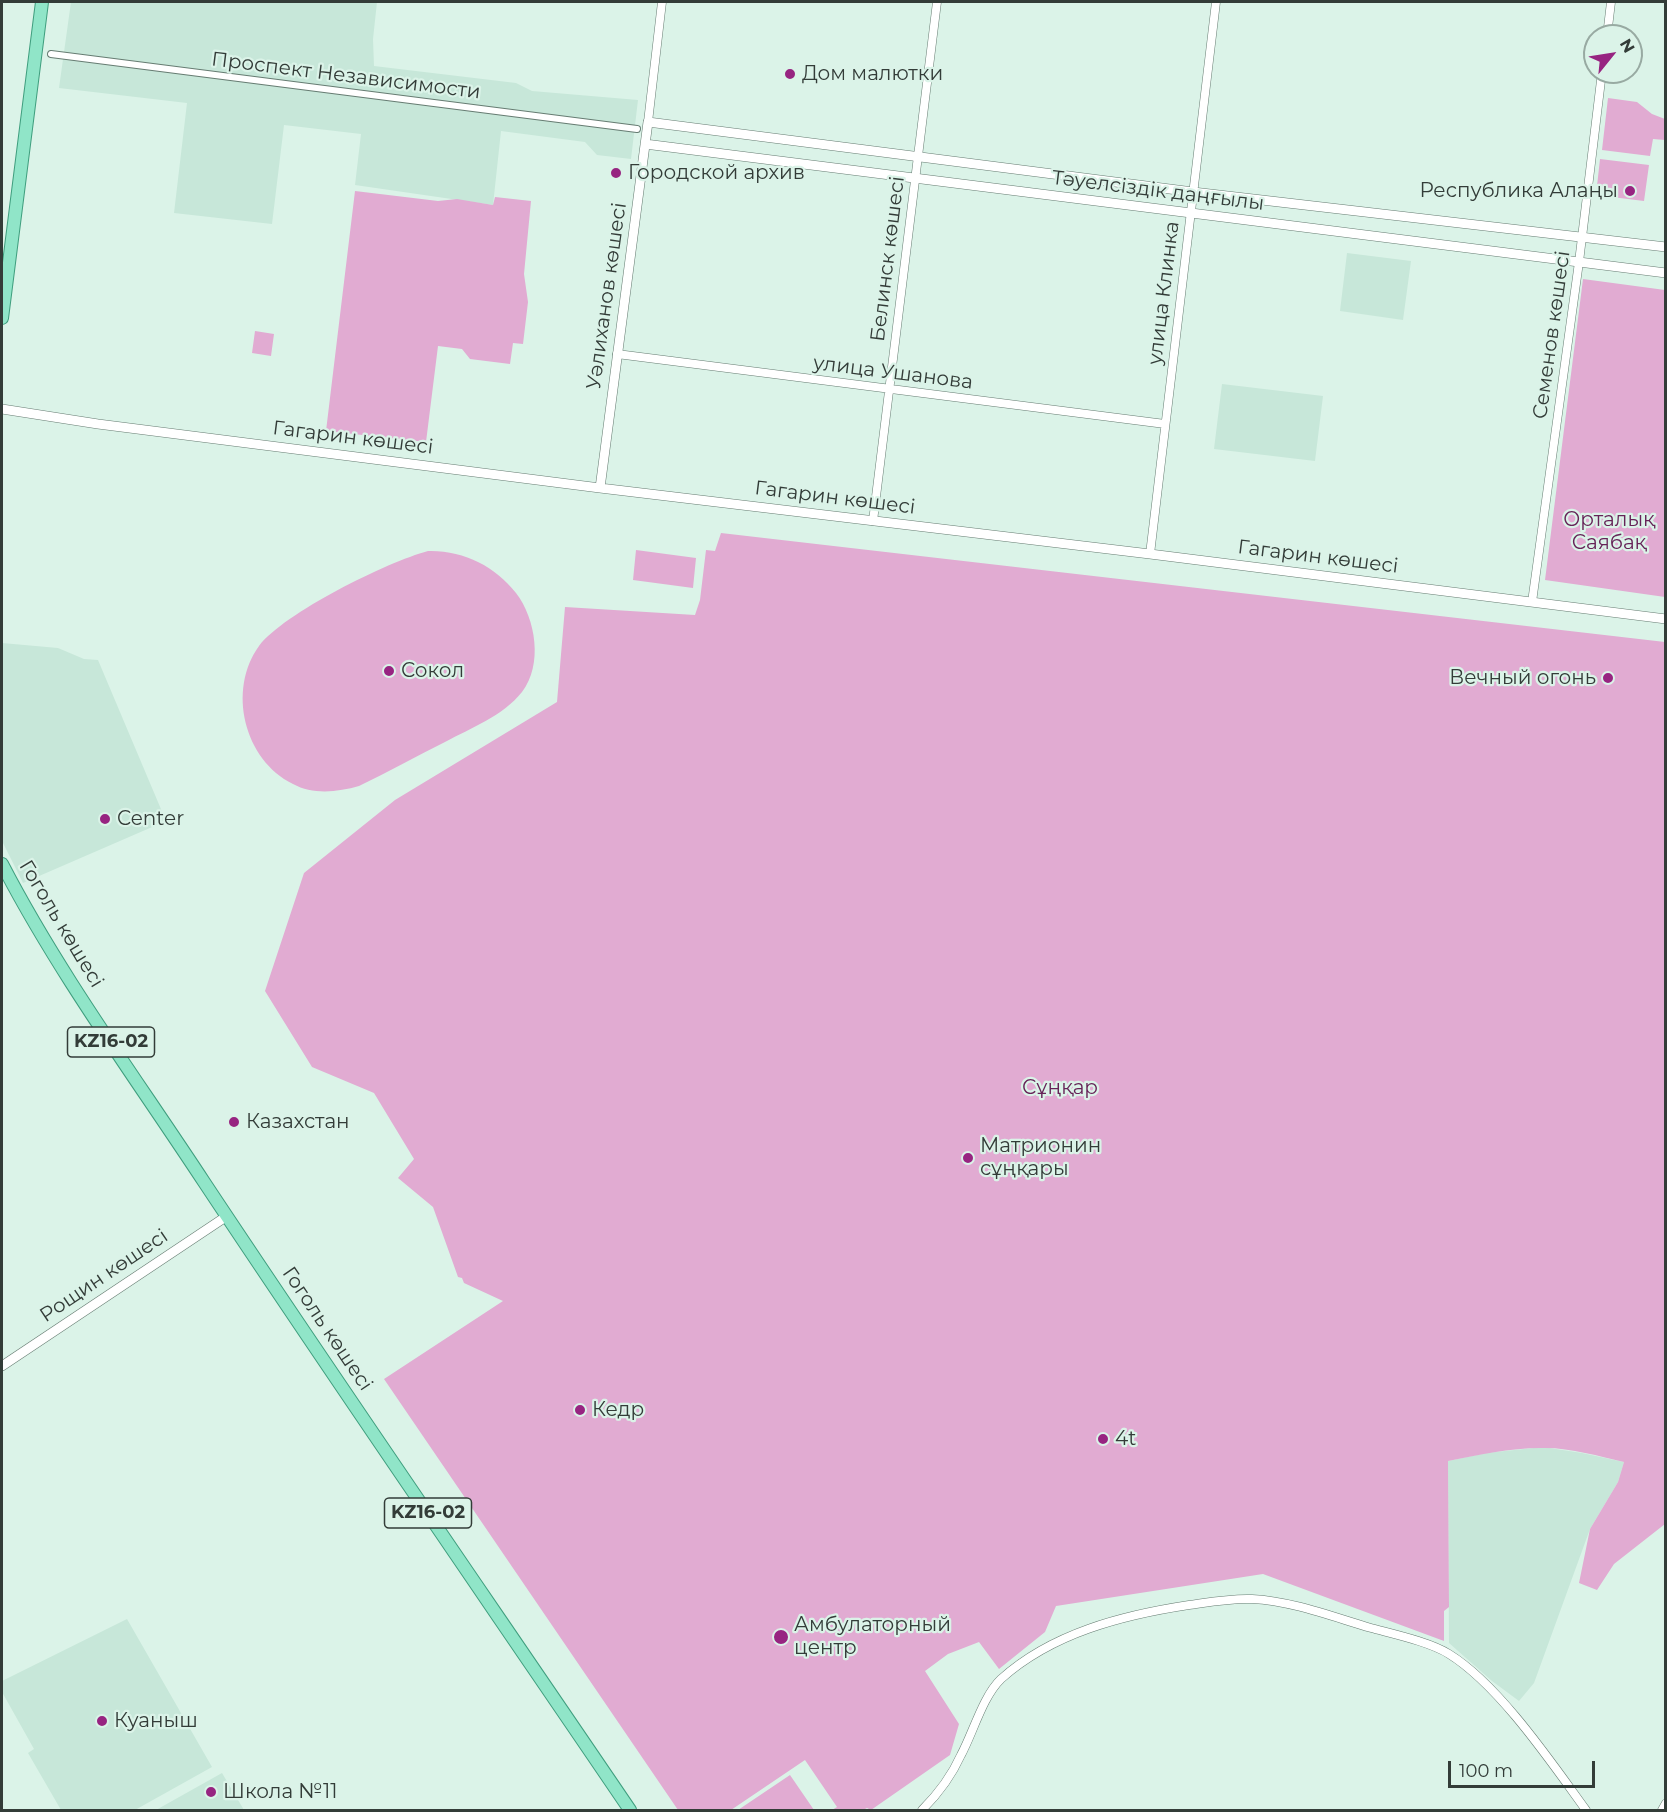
<!DOCTYPE html>
<html>
<head>
<meta charset="utf-8">
<style>
	body { margin:0 }
	#map { position:relative; width:1667px; height:1812px; overflow:hidden; background:#dbf3e8; font-family:Montserrat,sans-serif }
	canvas { display:block }
	.frame { position:absolute; inset:0; border:3px solid #333c38; pointer-events:none }
	.north { position:absolute; left:1583px; top:24px; width:60px; height:60px; box-sizing:border-box; background:#dbf3e8; border:2px solid #98aaa2; border-radius:50%; rotate:60deg; font-size:16px; font-weight:700; line-height:24px; text-align:center; color:#333c38 }
	.north::after { content:''; display:block; margin:auto; width:21px; height:27px; background:#972481; clip-path:polygon(50% 0,100% 100%,50% 72%,0 100%) }
	.scale { position:absolute; left:1448px; top:1761px; width:147px; height:27px; box-sizing:border-box; border:3px solid #333c38; border-top:0; padding-left:8px; font-size:18px; line-height:21px; white-space:nowrap; color:#333c38; -webkit-text-stroke:4px #dbf3e8; paint-order:stroke }
</style>
</head>
<body>
<div id="map">
<canvas width="1667" height="1812"></canvas>
<div class="frame"></div>
<div class="north">N</div>
<div class="scale">100 m</div>
</div>
<script>
const g = document.querySelector('canvas').getContext('2d');
g.lineJoin = 'round';
function fill(path, color) { g.fillStyle = color; g.fill(path, 'evenodd'); }
function strokePath(path, color, width, dash) { g.strokeStyle = color; g.lineWidth = width; g.lineCap = dash ? 'butt' : 'round'; g.setLineDash(dash || []); g.stroke(path); }
function drawText(font, color, halo, rows, align = 'center') {
  g.font = font + ' Montserrat,sans-serif'; g.lineWidth = 4.5; g.setLineDash([]); g.textBaseline = 'middle'; g.strokeStyle = halo; g.fillStyle = color; for (const [text, x, y, turn = 0] of rows) {
    g.save(); g.translate(x, y); g.rotate((+turn || 0) * Math.PI / 180); g.textAlign = isNaN(turn) ? turn : align; if (halo) g.strokeText(text, 0, 0); g.fillText(text, 0, 0); g.restore();
  }
}
const built = new Path2D(`
	M71,2h306l-4,37 1,27 142,17 16,8 106,9 -7,59 -34,-4 -12,-13 -84,-11 -8,74 -138,-20 6,-51 -77,-9 -12,99 -98,-11 13,-110 -128,-15z
	M1347,253l64,8 -8,59 -63,-9z
	M1222,384l101,12 -8,65 -101,-12z
	M2,643l56,5 26,11 14,1 68,161 -143,62 -21,-42z
	M1543,1447l39,6 42,9 -6,20 -28,47 -56,154 -15,18 -27,-20 -43,-38 -1,-182 38,-8z
	M127,1619l85,148 -77,43h-74l-33,-57 6,-4 -32,-57v-11z
	M222,1773l22,37h-88z`);
const green = new Path2D(`
	M1608,98l29,4 15,12 13,5v21l-12,-1 -3,17 -48,-6z
	M1600,159l49,6 -5,36 -48,-6z
	M355,191l83,10 19,-2 36,6 2,-8 36,4 -7,73 4,28 -5,42 -10,-1 -3,21 -40,-5 -8,-10 -24,-3 -12,96 -100,-11z
	M1583,279l82,11v307l-120,-17z
	M255,331l19,3 -3,22 -19,-3z
	M721,533l944,109v882l-51,40 -17,26 -18,-7 11,-54 28,-47 6,-20c-26,-6 -56,-15 -83,-14 -31,0 -63,7 -93,13l1,146 -5,4v30l-181,-67 -207,32 -11,26 -46,37 -20,-27 -31,12 -23,17 34,53 -9,31 -79,55 -4,-2 -4,2h-31l5,-3 -32,-47 -74,50h-53l-294,-431 119,-78 -39,-18 -2,-5 -4,-1 -25,-70 -35,-29 16,-19 -40,-66 -62,-26 -47,-76 39,-118 91,-73 162,-98 8,-95 130,8 5,-15 6,-50 9,1z
	M636,550l60,8 -3,30 -60,-8z
	M428,551c35,-1 67,15 88,42 20,26 27,72 6,99 -19,24 -51,36 -77,50 -28,14 -57,30 -86,44 -21,6 -46,9 -66,-2 -49,-24 -66,-94 -34,-138 25,-33 128,-84 169,-95z
	M790,1775l24,35h-76z`);
const pedestrian = new Path2D(`
	M51,54l586,75`);
const minor = new Path2D(`
	M1607,36l4,-34
	M648,122l14,-120
	M617,354l548,70
	M873,521l64,-519
	M1150,554l66,-552
	M1532,602l47,-340 23,-190
	M922,1810c15,-15 30,-35 39,-55 12,-22 22,-59 40,-76 51,-46 122,-64 188,-74 21,-3 42,-7 63,-6 40,2 81,18 119,29 22,6 59,14 78,26 50,31 102,108 137,156
	M1662,1810l4,-7`);
const tertiary = new Path2D(`
	M645,144l1021,129
	M2,409l96,15 502,64 550,66 516,65
	M600,488l48,-366 545,70 473,55
	M2,1366l225,-150`);
const primary = new Path2D(`
	M2,318l40,-316
	M2,864c57,110 133,213 202,318 140,211 284,419 426,628`);
const markers = [
	[790,74,6,"#972481"],
	[616,173,6,"#972481"],
	[1630,191,6,"#972481"],
	[389,671,6,"#972481"],
	[1608,678,6,"#972481"],
	[105,819,6,"#972481"],
	[234,1122,6,"#972481"],
	[968,1158,6,"#972481"],
	[580,1410,6,"#972481"],
	[1103,1439,6,"#972481"],
	[781,1637,8,"#972481"],
	[102,1721,6,"#972481"],
	[211,1792,6,"#972481"]
];
const shields = [
	[111,1042,87],
	[428,1513,87]
];
const shieldNames = [
	["KZ16-02",111,1042],
	["KZ16-02",428,1513]
];
const poiNames = [
	["Дом малютки",802,74],
	["Городской архив",628,173],
	["Республика Алаңы",1618,191,"right"],
	["Сокол",401,671],
	["Вечный огонь",1596,678,"right"],
	["Center",117,819],
	["Казахстан",246,1122],
	["Матрионин",980,1146],
	["сұңқары",980,1169],
	["Кедр",592,1410],
	["4t",1115,1439],
	["Амбулаторный",794,1625],
	["центр",794,1648],
	["Куаныш",114,1721],
	["Школа №11",223,1792]
];
const streetNames = [
	["Проспект Независимости",346,76,7],
	["Тәуелсіздік даңғылы",1158,191,7],
	["Белинск көшесі",888,259,-83],
	["улица Клинка",1164,293,-83],
	["Уәлиханов көшесі",607,296,-82],
	["Семенов көшесі",1552,335,-82],
	["улица Ушанова",893,373,7],
	["Гагарин көшесі",353,438,7],
	["Гагарин көшесі",835,498,7],
	["Гагарин көшесі",1318,557,7],
	["Гоголь көшесі",61,924,59],
	["Рощин көшесі",104,1276,-34],
	["Гоголь көшесі",327,1329,56]
];
const parkNames = [
	["Орталық",1609,520],
	["Саябақ",1609,543],
	["Сұңқар",1060,1088]
];
fill(built, '#c7e7d9');
fill(green, '#e1abd2');
strokePath(pedestrian, '#667c72', 8);
strokePath(minor, '#667c72', 9);
strokePath(tertiary, '#667c72', 10);
strokePath(primary, '#3f9e7e', 14);
strokePath(pedestrian, '#fff', 6);
strokePath(minor, '#fff', 8);
strokePath(tertiary, '#fff', 9);
strokePath(primary, '#90e5c8', 12);
for (const [x, y, r, color] of markers) { const dot = new Path2D(); dot.arc(x, y, r, 0, 2 * Math.PI); g.fillStyle = color; g.fill(dot); strokePath(dot, '#dbf3e8', 2); }
for (const [x, y, w] of shields) { const box = new Path2D(); box.roundRect(x - w / 2, y - 15, w, 30, 4.5); g.fillStyle = '#dbf3e8'; g.fill(box); strokePath(box, '#333c38', 1.5); }
drawText('bold 18px', '#333c38', null, shieldNames);
drawText('20px', '#333c38', '#dbf3e8', poiNames, 'left');
drawText('20px', '#333c38', '#dbf3e8', streetNames);
drawText('20px', '#662358', '#dbf3e8', parkNames);
</script>
</body>
</html>
